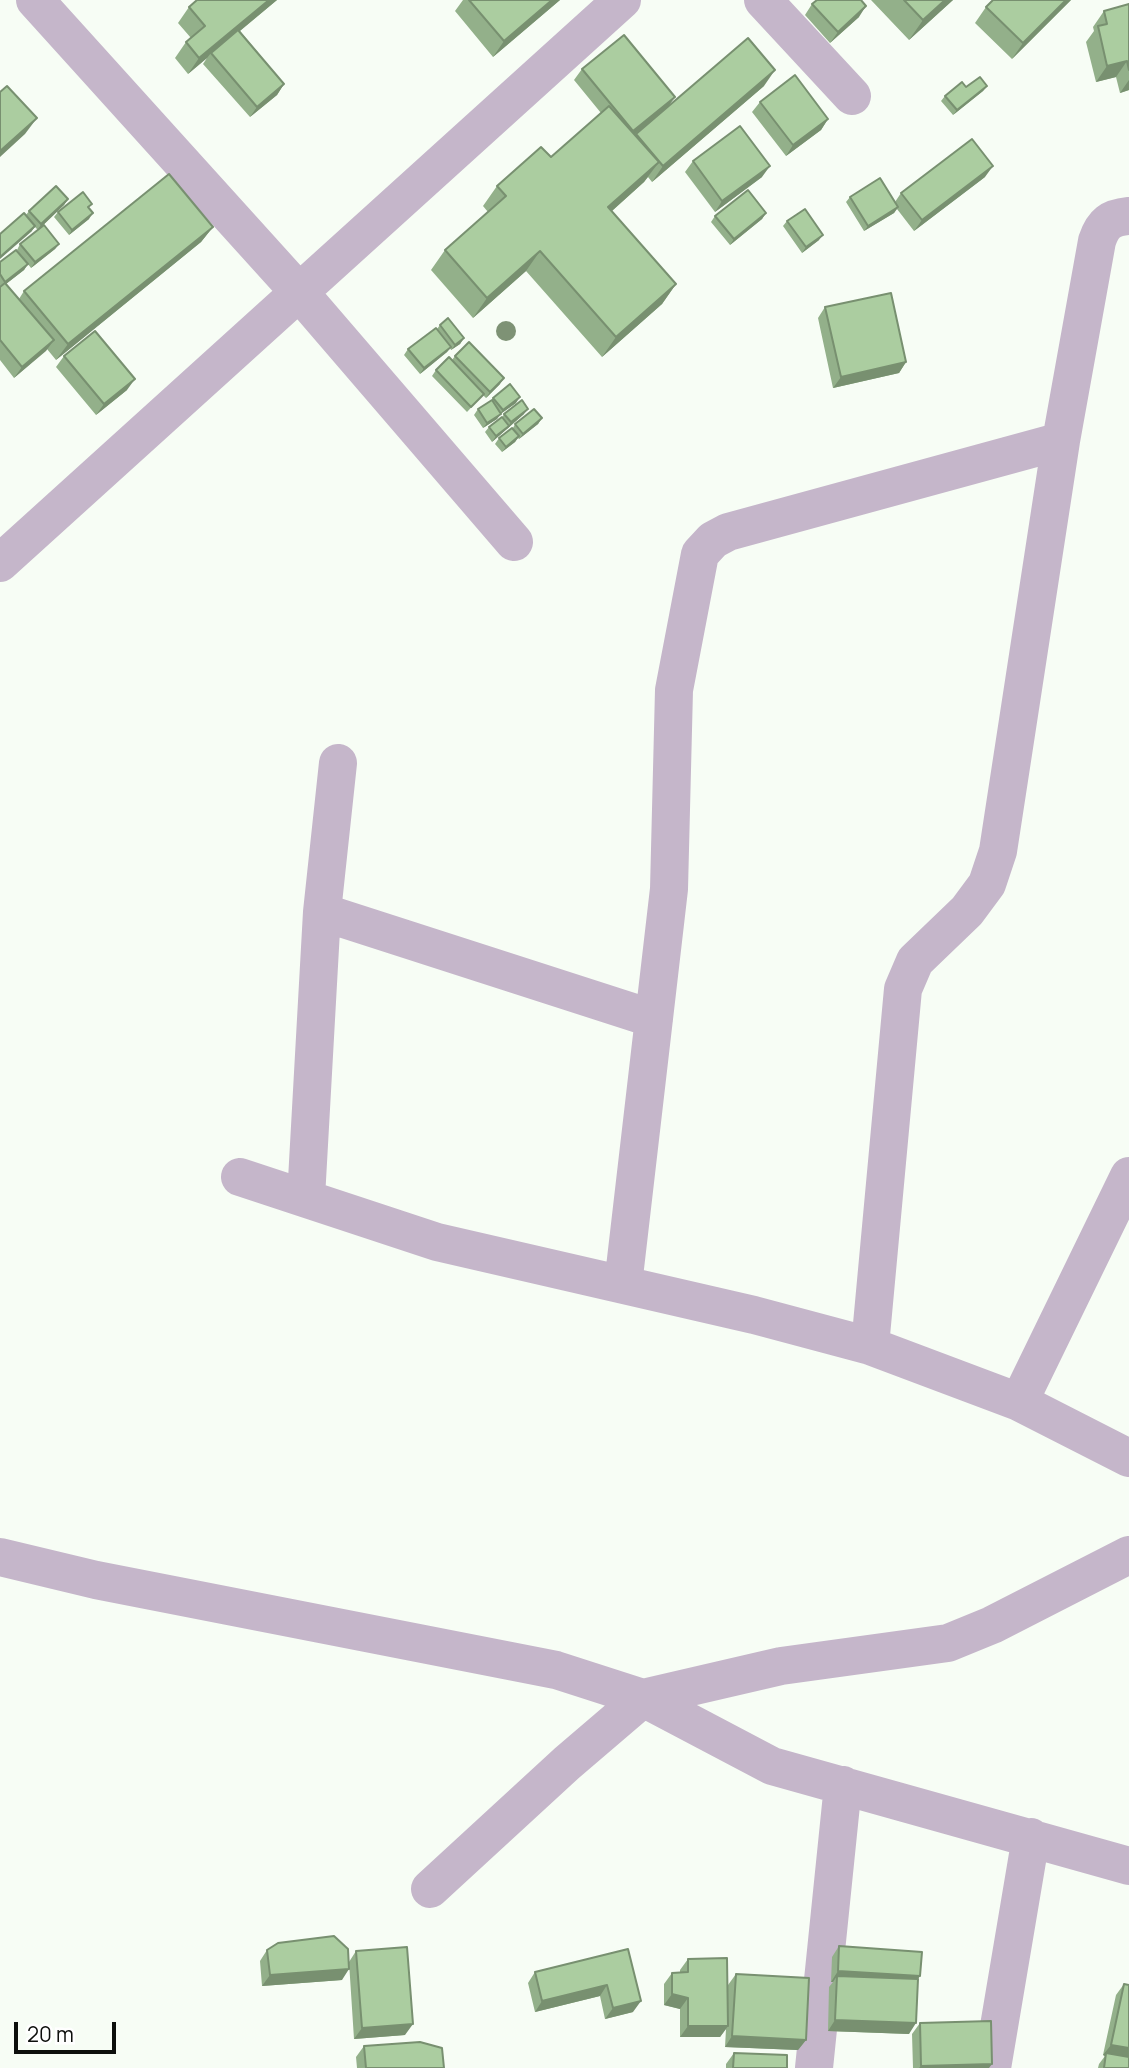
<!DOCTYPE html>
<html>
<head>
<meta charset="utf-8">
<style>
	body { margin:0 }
	#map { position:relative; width:1129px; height:2068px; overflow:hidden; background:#f7fdf5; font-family:Manrope,sans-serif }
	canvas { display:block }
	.scale { position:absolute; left:14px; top:2022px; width:102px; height:32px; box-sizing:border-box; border:4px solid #0d0f0c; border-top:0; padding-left:9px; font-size:21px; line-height:24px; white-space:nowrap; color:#0d0f0c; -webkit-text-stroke:5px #fff; paint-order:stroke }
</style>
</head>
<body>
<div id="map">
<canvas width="1129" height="2068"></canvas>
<div class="scale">20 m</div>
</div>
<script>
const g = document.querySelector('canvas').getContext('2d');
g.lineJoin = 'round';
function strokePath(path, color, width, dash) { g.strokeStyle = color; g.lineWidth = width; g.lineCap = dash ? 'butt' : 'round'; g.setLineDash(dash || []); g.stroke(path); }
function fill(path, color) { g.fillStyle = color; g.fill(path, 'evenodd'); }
const minor = new Path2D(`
	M35,0l264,292 215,250
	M763,0l89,96
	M0,563l622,-563
	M322,912l332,107
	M240,1177l197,65 317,73 116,31 149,56 110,56
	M306,1198l16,-286 16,-149
	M623,1285l46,-396 5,-199 26,-136 13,-14 15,-8 333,-91
	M870,1346l33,-357 12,-28 52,-50 20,-27 11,-33 63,-410 36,-200c6,-18 13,-23 32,-25
	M1019,1402l110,-226
	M0,1557l96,23 460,90 87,28 129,68 357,100
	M430,1889l137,-126 76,-65 138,-32 167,-23 44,-18 137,-70
	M814,2068l29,-283
	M992,2068l39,-231`);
const trees = [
	[506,331]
];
const wall = new Path2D(`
	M197,0h80l-37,31 44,53 -7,11 -27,22 -47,-53 4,-6 -19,16 -13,-16 11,-16 5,-4 -13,-15 11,-16z
	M463,0h97l-67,57 -38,-46z
	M871,0h82l-44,40z
	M1071,0l-59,59 -37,-36 11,-16z
	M812,4l47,13 -29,26 -25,-28z
	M1129,4v86l-9,3 -4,-16 -20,5 -10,-40 8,-11 -1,-4 11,-16z
	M582,69l93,28 -6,8 95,-19 -112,96 -4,-5 -4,5 -32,29 64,73 -14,20 -60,53 -76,-86 -53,47 -42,-48 14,-20 43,-38 -5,-6 14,-20 54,-29 50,-44 -27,-33z
	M987,86l-4,5 -30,24 -12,-14 4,-5 21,-9z
	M760,102l68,17 -7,11 -35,26 -34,-44z
	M693,161l69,16 -47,35 -30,-40z
	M985,177l-71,54 -17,-22 -3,4 -30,18 -18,-29 4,-5 45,5 6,-9z
	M68,199l-4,6 -26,25 -3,-3 -4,5 -5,-17 3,-4z
	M89,209v10l-20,16 -15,-18 4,-5z
	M766,213l-4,6 -32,26 -19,-23 4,-6z
	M787,221l32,19 -17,13 -19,-27z
	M213,227l-12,15 -145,118 -9,-11 -33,29 -14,-18v-98l28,2 -4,6 -18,14 13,15 5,-8z
	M20,244h39l-4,5 -24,19 -14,-18z
	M825,307l81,55 -7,11 -66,15 -15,-70z
	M440,325l24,13 -4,6 -9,6 -1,-2 -3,4 -27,22 -16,-19 4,-6 29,-20z
	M64,356l63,34 -31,25 -40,-48z
	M455,356l45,28 -14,14 -3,-3 -16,17 -35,-36 4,-6 16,-10z
	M493,398l23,5 -17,12 -2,4 -14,9 -9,-13 4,-6 13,-8z
	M504,414h20l-32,28 -7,-10 4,-5 13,-9z
	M542,418l-4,6 -19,15 -1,-1 -3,4 -13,10 -7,-8 4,-6 14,-10 2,-4z
	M839,1946l79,34 -9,54 -81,-3 1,-44 4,-5h-2l1,-25z
	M628,1949l5,63 -28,7 -5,-23 -65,16 -7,-29 7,-11z
	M267,1950l75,30 -80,6 -2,-25z
	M356,1951l49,84 -51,4 -5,-77z
	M688,1959l40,37v-11l8,-11 70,66 -8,10 -73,-3 1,-18 -6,8h-40v-28l-16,-4v-21l8,-11 8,-1v-2z
	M1124,1984l5,84h-31l1,-4 6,-8 -2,-1 13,-60z
	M920,2023l69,45h-76l-1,-34z
	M364,2046l80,22h-87l-1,-11z
	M734,2053l53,15h-61v-4z`);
const shadedWall = new Path2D(`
	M269,0h8l-65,54 -1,-1 -4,5 -19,16 11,-16z
	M552,0h8l-67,57 11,-16z
	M945,0h8l-44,40 14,-20z
	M1066,0h5l-59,59 11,-16z
	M866,6l-7,11 -29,26 8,-11z
	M1127,61l-11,16 -20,5 11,-16z
	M775,70l-11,16 -112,96 11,-16z
	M1129,80v10l-9,3z
	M284,84l-7,11 -27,22 7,-10z
	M987,86l-4,5 -30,24 4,-5z
	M675,97l-8,11 -42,34 8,-11z
	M37,118l-12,16 -25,23v-6z
	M828,119l-7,11 -35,26 7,-11z
	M659,162l-15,20 -50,45 14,-20z
	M770,166l-8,11 -47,35 7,-11z
	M993,166l-8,11 -71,54 8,-11z
	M68,199l-4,6 -26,25 3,-6z
	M898,207l-4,6 -30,18 4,-5z
	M93,213l-4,6 -20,16 3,-5z
	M766,213l-4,6 -32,26 4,-6z
	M35,226l-4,6 -31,27v-2z
	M213,227l-12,15 -145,118 12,-16z
	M823,235l-4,5 -17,13 4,-6z
	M59,244l-4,5 -24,19 4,-6z
	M540,251l-14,20 -53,47 14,-20z
	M28,264l-4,6 -22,17 3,-5z
	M676,284l-14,20 -60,53 14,-20z
	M464,338l-4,6 -9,6 4,-5z
	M54,340l-8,11 -32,27 8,-11z
	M451,347l-4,5 -27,22 4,-6z
	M906,362l-7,11 -66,15 8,-11z
	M504,378l-4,6 -14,14 4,-6z
	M135,379l-8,11 -31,25 8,-11z
	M520,397l-4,6 -17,12 4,-5z
	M528,409l-4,5 -32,28 4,-6 12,-9 3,-5z
	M501,414l-4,5 -14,9 4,-5z
	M542,418l-4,6 -19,15 4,-5z
	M519,436l-4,6 -13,10 4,-5z
	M349,1969l-7,11 -80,6 8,-11z
	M838,1971l82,5 -7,11 -76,-11 -4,6h-2z
	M607,1985l-7,11 -65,16 7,-11z
	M672,1994l16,4 -8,11 -16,-4z
	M641,2001l-8,11 -28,7 8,-11z
	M835,2020l81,3 -7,11 -81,-3z
	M413,2024l-8,11 -51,4 8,-11z
	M688,2026h40l-8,11h-40z
	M732,2036l74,4 -8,10 -73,-3z
	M1111,2045l18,3v13l-23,-8 -1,3 -2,-1z
	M992,2064l-3,4h-70l2,-2z`);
const building = new Path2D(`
	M197,0h72l-70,58 -13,-16 19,-16 -16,-19z
	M469,0h83l-48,41z
	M817,0h44l5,6 -28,26 -26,-28z
	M904,0h41l-22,20z
	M993,0h73l-43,43 -37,-36z
	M1129,4v66l-2,-9 -20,5 -9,-40 9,-2 -3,-13z
	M238,30l46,54 -27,23 -46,-54z
	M624,35l51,62 -42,34 -51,-62z
	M748,38l27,32 -112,96 -27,-32z
	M795,75l33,44 -35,26 -33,-43z
	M980,77l7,9 -30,24 -12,-14 17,-14 4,5z
	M7,86l30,32 -37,33v-59z
	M609,106l50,56 -51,45 68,77 -60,53 -76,-86 -53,47 -42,-48 61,-54 -9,-10 44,-39 10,10z
	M740,126l30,40 -48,35 -29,-40z
	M972,139l21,27 -71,54 -21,-27z
	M169,174l44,53 -145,117 -44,-53z
	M880,178l18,29 -30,19 -18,-29z
	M56,186l12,13 -27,25 -12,-13z
	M748,190l18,23 -32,26 -19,-23z
	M83,192l9,12 -4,3 5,6 -21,17 -14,-18z
	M805,209l18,26 -17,12 -19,-26z
	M24,213l11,13 -35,31v-23z
	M44,225l15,19 -24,18 -15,-18z
	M16,250l12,14 -23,18 -5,-8v-12z
	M5,283l49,57 -32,27 -22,-27v-53z
	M891,293l15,69 -65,15 -16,-70z
	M448,318l16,20 -9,7 -15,-20z
	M436,328l15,19 -27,21 -16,-19z
	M95,331l40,48 -31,25 -40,-48z
	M469,342l35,36 -14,14 -35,-36z
	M449,357l35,37 -13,13 -35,-37z
	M510,384l10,13 -17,13 -10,-12z
	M492,400l9,14 -14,9 -9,-14z
	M522,400l6,9 -17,13 -7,-8z
	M534,409l8,9 -19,16 -8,-10z
	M502,417l7,9 -13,10 -7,-9z
	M512,428l7,8 -13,11 -7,-9z
	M334,1936l14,13 1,20 -79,6 -3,-25 11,-7z
	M839,1946l83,6 -2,24 -82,-5z
	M407,1947l6,77 -51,4 -6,-77z
	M628,1949l13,52 -28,7 -6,-23 -65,16 -7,-29z
	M727,1958l1,68h-40v-28l-16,-4v-21l16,-1v-13z
	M736,1974l73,4 -3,62 -74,-4z
	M837,1976l81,3 -2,44 -81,-3z
	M1124,1984l5,1v63l-18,-3z
	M991,2021l1,43 -71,2 -1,-43z
	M420,2042l22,6 2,20h-78l-2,-22z
	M734,2053l53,2v13h-54z
	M1106,2053l23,4v11h-25z`);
strokePath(minor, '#c5b6ca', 38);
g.fillStyle = '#7e9275';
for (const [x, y] of trees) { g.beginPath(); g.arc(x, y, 10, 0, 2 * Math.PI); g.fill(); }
fill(wall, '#93b08a');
fill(shadedWall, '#789070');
fill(building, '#abcda0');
strokePath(building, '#789070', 2);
</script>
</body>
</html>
